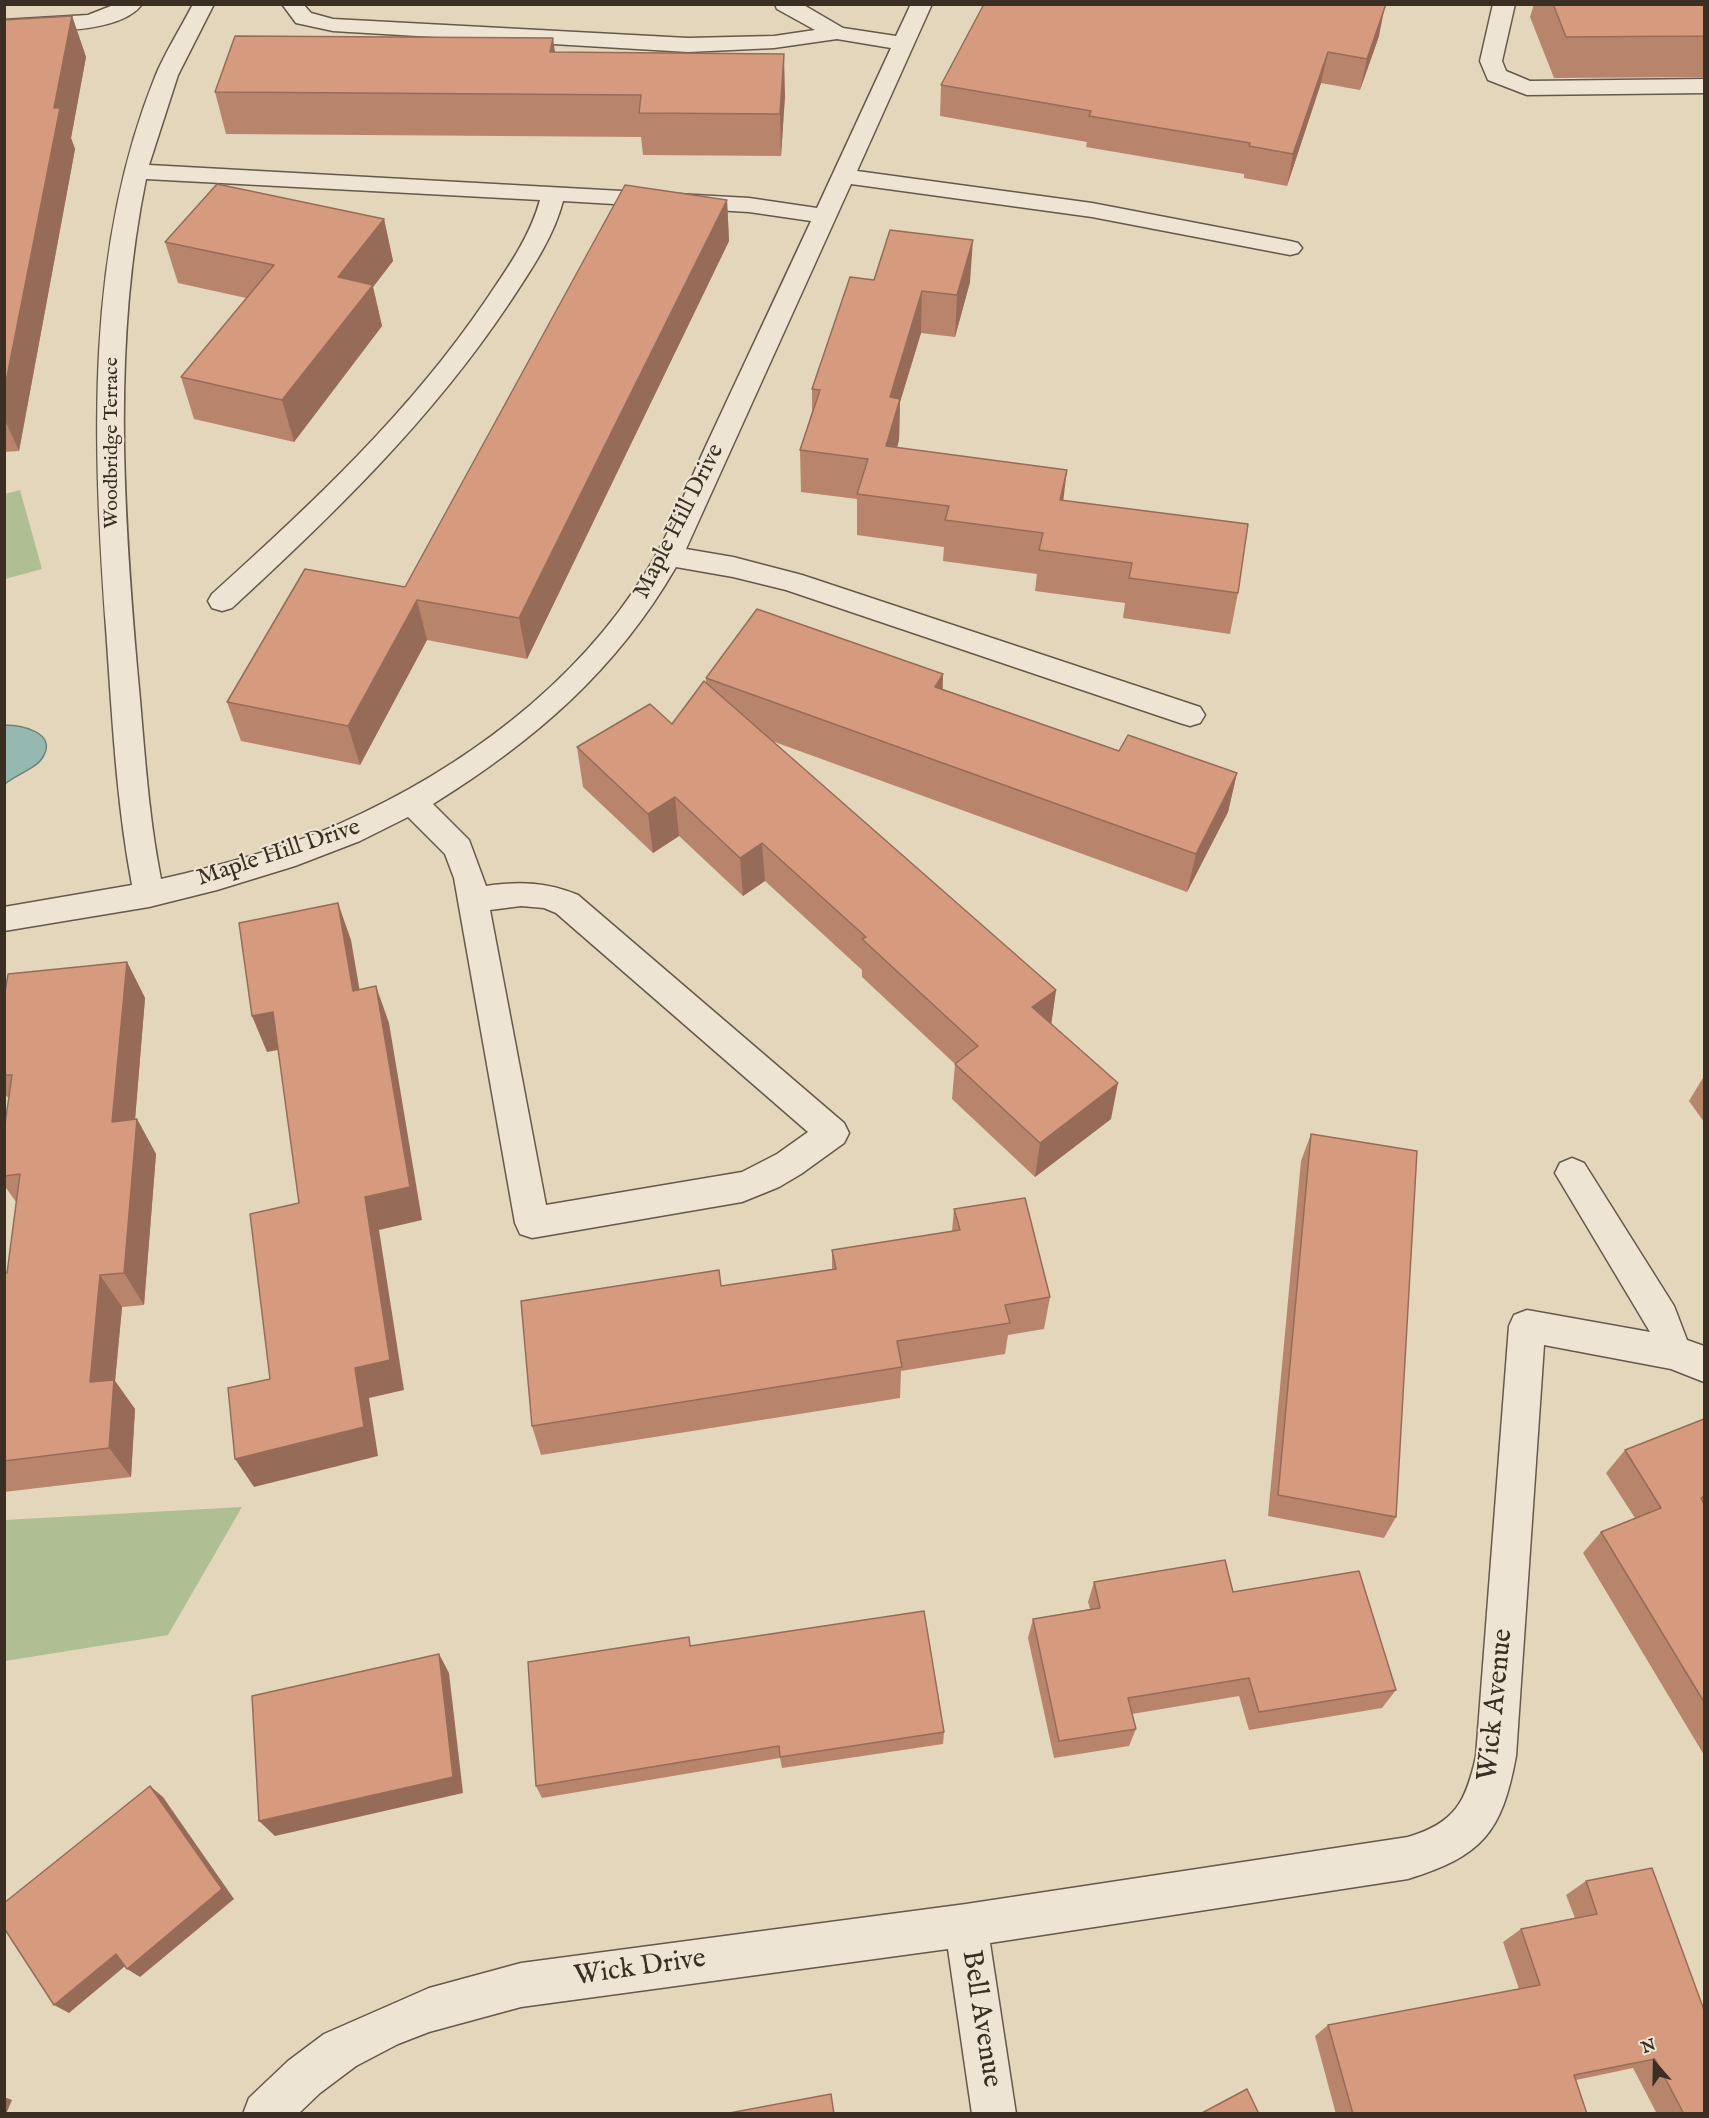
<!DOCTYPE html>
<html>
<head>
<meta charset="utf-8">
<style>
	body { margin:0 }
	#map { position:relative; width:1709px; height:2118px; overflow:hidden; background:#e3d6bb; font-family:"IM FELL English",serif }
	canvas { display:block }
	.frame { position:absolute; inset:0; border:6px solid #3b2f24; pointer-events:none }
	.north { position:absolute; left:1625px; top:2034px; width:60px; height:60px; -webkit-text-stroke:4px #ede4d3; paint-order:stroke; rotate:340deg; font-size:16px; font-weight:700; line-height:24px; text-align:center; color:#3b2f24 }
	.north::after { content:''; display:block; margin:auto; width:21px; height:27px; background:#3b2f24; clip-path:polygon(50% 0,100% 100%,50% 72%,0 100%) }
</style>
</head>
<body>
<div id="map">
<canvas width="1709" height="2118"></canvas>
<div class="frame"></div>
<div class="north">N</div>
</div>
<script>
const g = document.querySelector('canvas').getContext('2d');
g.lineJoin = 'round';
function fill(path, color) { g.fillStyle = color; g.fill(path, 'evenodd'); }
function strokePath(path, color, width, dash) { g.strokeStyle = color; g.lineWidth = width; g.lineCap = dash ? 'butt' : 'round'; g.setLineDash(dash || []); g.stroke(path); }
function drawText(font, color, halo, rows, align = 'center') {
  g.font = font + ' "IM FELL English",serif'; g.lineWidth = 4.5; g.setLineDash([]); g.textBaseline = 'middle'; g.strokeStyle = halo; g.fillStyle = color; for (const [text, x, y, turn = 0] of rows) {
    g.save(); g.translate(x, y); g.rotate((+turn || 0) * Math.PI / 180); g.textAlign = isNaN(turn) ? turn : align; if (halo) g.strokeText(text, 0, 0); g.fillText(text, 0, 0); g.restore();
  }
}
const green = new Path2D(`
	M20,490l22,79 -37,10v-85z
	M242,1507l-74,128 -163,26v-141z`);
const water = new Path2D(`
	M5,725c15,0 53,7 38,32 -7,12 -28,18 -38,27z`);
const minor = new Path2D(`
	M116,4h26c-21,31 -104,27 -138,28v-12l84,-5z
	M193,4h21l-36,71 -29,90 600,33 68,10 74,-160 -54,-9 -63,9 -86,4 -355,-21 -37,-8 -14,-19h21l8,9 22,6 355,19 86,-2 41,-6 -38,-21 -2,-5h27l41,24 53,8 15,-32h21l-75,167 235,32 198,38 8,2 4,5 -4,5 -8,2 -198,-38 -241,-33 -165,365 47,8 69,18 398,132 5,8 -5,8 -10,3 -10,-3 -394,-133 -53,-13 -57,-10c-60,104 -142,174 -243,237l36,36 17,46c33,-5 61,-4 92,9l266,228 5,10 -5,10 -43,31 -22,13 -37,15 -210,36 -12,-4 -5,-11 -61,-345 -9,-24 -37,-37 -48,24 -65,25 -78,24 -68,17 -145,24v-24l128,-22c-16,-85 -20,-172 -26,-257 -13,-184 -21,-377 49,-551 10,-25 26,-49 38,-73zM146,179l394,21c-10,37 -33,69 -54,100 -76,112 -174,204 -274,294l-4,7 4,7 10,3 10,-3c101,-93 199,-188 276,-303 21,-32 45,-66 55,-104l186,11 62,9c-35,76 -71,151 -106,227 -19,41 -35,86 -59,124 -71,114 -185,198 -307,252 -57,25 -117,41 -178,55 -14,-70 -17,-141 -24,-212 -14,-163 -24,-327 9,-488zM521,906l23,2 12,5 252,219 -31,22 -35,18 -196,33 -56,-295z
	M1493,4h22l-13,57 4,10 24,10 174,-2v14l-177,2 -39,-15 -8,-19z
	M1572,1158l12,5 90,143 13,34 17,6v36l-33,-13 -127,-24 -28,411c-14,77 -34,100 -108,123l-418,64 26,171h-44l-24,-165 -427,58 -92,25 -31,12 -42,22 -36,27 -22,21h-55l6,-16 39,-37 36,-27 105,-46 92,-25 445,-59 442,-67c47,-14 58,-35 68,-81l33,-430 5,-11 13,-5 123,22 -95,-159 5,-10z`);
const wall = new Path2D(`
	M1534,4h170v73l-150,1 -24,-61z
	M72,16l14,41 -15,81 4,11 -56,302 -15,1v-432z
	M1379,36l-19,54 -39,-7 -34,103 -43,-8v-4l-158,-27 1,-5 -147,-26 1,-31z
	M555,52l230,43 -4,61 -138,-1 -2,-18 -415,-3 -11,-42z
	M727,200l2,41 -202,418 -100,-19 -67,125 -119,-24 -14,-39 178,-115z
	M384,219l9,42 -20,26 9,39 -88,116 -100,-23 -13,-42 65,-79 -68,-15 -13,-41z
	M874,280l96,2 -15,55 -34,-4 -21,69 -1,38 -2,8 166,52 175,93 -8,41 -107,-16 2,-15 -90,-12 2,-17 -94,-13 1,-14 -87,-12v-36l-56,-7 -1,-42 12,-38v-23z
	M943,674v15l176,62 118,22 -9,39 -41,80 -415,-151 284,249 -5,34 60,95 -76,58 -83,-78 3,-35 -93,-87v-7l-97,-89 -22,15 -64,-60 -26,17 -70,-66 -6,-40 95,-23 34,-41v-5z
	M127,962l18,36 -10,121h2l19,35 -12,151 -22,2 -7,74 20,28 -4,68 -127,15v-219h3l9,-71 -12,-17v-54l5,-32 -5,-6v-95z
	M1704,1076v46l-15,-21z
	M1311,1134l85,383 -12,21 -116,-22 33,-355z
	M954,1209l96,88 -6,32 -36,6 -3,19 -104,17 -1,27 -359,57 -9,-29 189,-140 111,-17v-19l120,-19z
	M1704,1419v336l-121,-202 18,-21 34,-14 -29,-45 19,-23z
	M1094,1582l139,10 163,98 -14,18 -133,22 -10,-34 -107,18 4,15 -7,17 -75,12 -26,-120 5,-19 57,-10 -2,-7z
	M691,1646l253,86 -1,12 -161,24 -2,-10 -238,40 -6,-12z
	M1586,1881l118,233h-47l-24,-46 -57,12 11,34h-251l-21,-78 13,-11 191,-36 -16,-47 18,-13 54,-11 -9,-23z`);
const shadedWall = new Path2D(`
	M1385,5l-6,31 -19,54 7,-31z
	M72,16l14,41 -15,81 4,11 -56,302 -15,-33v-26l50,-284z
	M553,38l6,41 -9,-27z
	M1328,52l-7,31 -34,103 6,-32z
	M784,54l1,41 -4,61 -1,-42z
	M727,200l2,41 -202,418 -8,-41z
	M384,219l9,42 -20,26 9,39 -88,116 -12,-42 56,-123z
	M973,240l-3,42 -15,55 2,-42z
	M922,291l-1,42 -21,69 -1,38 -14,48 1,-42 4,-49z
	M1067,470l-5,41 -2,-11z
	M417,600l10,40 -67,125 -12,-39z
	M943,674l-2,40 -6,-27z
	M1237,773l-9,39 -41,80 9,-38z
	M675,797l4,39 -26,17 -5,-39z
	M762,843l3,38 -22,15 -3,-38z
	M338,903l13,37 15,87 -13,-36z
	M127,962l18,36 -13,159 -20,-35z
	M376,986l13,37 33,197 -43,10 25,160 -35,8 9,58 -124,31 -19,-28 120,-91z
	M1056,990l-5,36 -19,-19z
	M273,1012l15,36 -21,4 -15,-36z
	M1118,1083l-7,36 -76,58 5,-34z
	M137,1119l19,35 -12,151 -20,-32z
	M100,1275l22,32 -7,74 20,28 -4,68 -22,-29 -19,-66z
	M439,1654l10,19 14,120 -188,43 -16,-15z
	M150,1786l13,11 71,102 -94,78 -13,-8z
	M116,1954l14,8 -61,51 -15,-8z
	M4,2097l8,3 -6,14h-2z`);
const building = new Path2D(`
	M984,4h402l-19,55 -39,-7 -35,102 -44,-8 1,-3 -161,-27 2,-5 -150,-26z
	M1553,4h151v32l-138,1z
	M72,16l-18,92h6l-56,284v-372z
	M235,36l318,2 -3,14 234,2 -4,60 -141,-1 2,-18 -426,-3z
	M217,184l167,35 -46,58 35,8 -91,115 -101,-23 93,-112 -109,-23z
	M625,185l102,15 -208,418 -102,-18 -69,126 -121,-24 78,-133 100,18z
	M890,230l83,10 -16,55 -35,-4 -32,106 10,2 -14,47 181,24 -7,30 188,24 -10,69 -109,-15 3,-15 -93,-13 4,-17 -98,-13 4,-14 -92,-12 11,-35 -68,-9 20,-60 -8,-1 38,-112 24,3z
	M757,609l186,65 -8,13 184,64 9,-16 109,38 -41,81 -490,-176z
	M704,681l352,309 -24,17 86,76 -78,60 -85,-79 23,-18 -116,-107 4,-2 -104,-94 -22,15 -65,-61 -27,17 -71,-67 73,-43 22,20z
	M338,903l15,88 23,-5 34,201 -45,10 25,163 -35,8 9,59 -129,32 -7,-71 42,-9 -20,-165 49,-11 -26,-191 -21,4 -13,-93z
	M127,962l-15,160 25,-3 -13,154 -24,2 -10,107 24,-2 -5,68 -105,13v-188h3l13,-99 -16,2v-45l8,-56h-8v-77l4,-24z
	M1311,1134l106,17 -21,366 -118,-22z
	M1025,1198l25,99 -45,8 5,18 -113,18 5,26 -370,59 -11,-125 198,-31 2,16 115,-17 -4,-19 128,-20 -6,-21z
	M1704,1419v77l-3,2 3,6v198l-103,-170 60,-24 -36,-58z
	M1225,1560l8,32 126,-21 37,119 -137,22 -10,-34 -121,20 8,31 -77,12 -26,-122 67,-11 -6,-26z
	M924,1611l20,121 -164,25 -1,-11 -243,40 -8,-124 161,-25 1,9z
	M439,1654l14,123 -194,44 -7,-125z
	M150,1786l72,103 -95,80 -11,-15 -62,51 -50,-77v-25z
	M1652,1868l52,142v104h-20l-29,-55 -81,16 13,39h-234l-25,-89 212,-40 -19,-56 76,-15 -11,-33z
	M1247,2089l12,25h-59z
	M831,2094l3,20h-110z`);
const farStreetnames = [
	["Woodbridge Terrace",113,443,-90]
];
const streetNames = [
	["Maple Hill Drive",680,522,-63],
	["Maple Hill Drive",279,854,-18]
];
const nearStreetnames = [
	["Wick Avenue",1497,1705,-84],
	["Wick Drive",640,1969,-8],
	["Bell Avenue",980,2019,81]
];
fill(green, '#b0be93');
fill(water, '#95b9b0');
strokePath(water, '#718278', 1.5);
strokePath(minor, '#65594a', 3);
fill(minor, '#ede4d3');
fill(wall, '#b8856c');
fill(shadedWall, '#966c58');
fill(building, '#d69b7e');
strokePath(building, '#966c58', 1.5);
drawText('20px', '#3b2f24', '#ede4d3', farStreetnames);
drawText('24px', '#3b2f24', '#ede4d3', streetNames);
drawText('28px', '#3b2f24', '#ede4d3', nearStreetnames);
</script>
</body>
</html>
